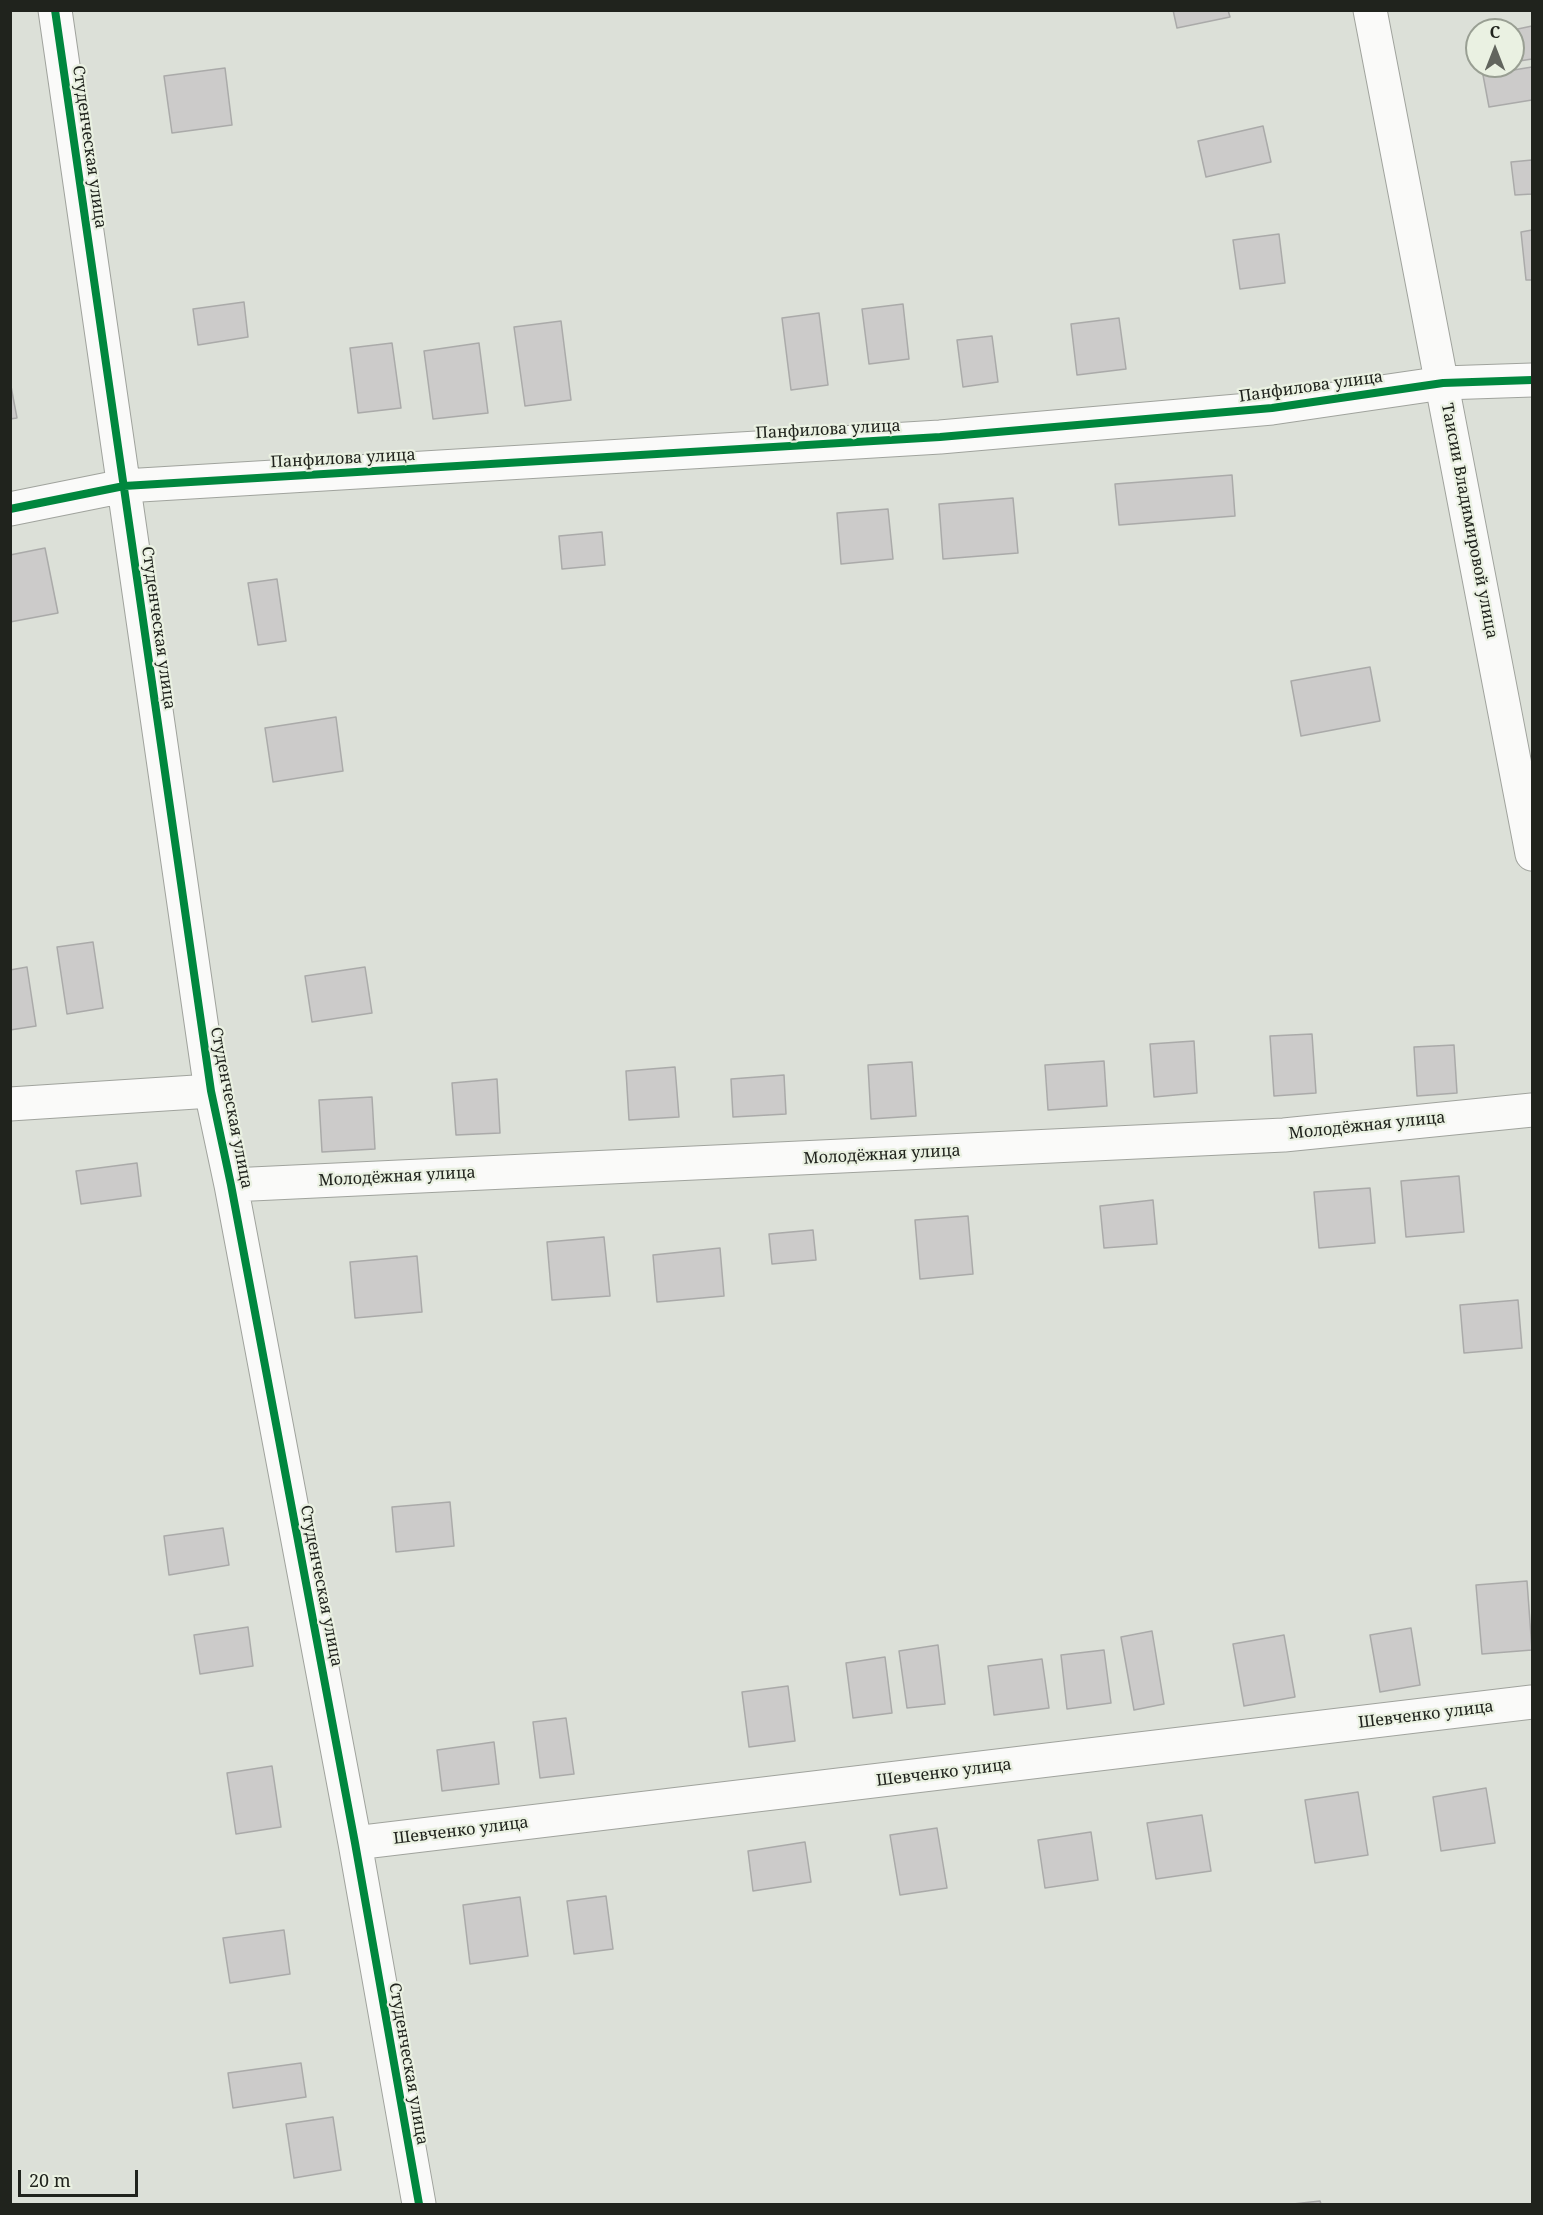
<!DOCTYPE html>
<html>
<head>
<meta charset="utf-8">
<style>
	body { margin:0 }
	#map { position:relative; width:1543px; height:2215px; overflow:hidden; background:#dce0d8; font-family:"Noto Serif",serif }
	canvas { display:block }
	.frame { position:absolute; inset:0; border:12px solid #20231d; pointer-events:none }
	.north { position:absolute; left:1465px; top:18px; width:60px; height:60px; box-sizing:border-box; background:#eaf1e2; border:2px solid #999f93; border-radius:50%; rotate:0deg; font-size:16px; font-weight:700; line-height:24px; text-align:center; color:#20231d }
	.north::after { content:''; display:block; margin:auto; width:21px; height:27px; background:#62655e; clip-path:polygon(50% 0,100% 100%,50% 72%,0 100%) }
	.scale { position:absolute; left:18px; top:2170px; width:120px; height:27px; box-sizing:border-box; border:3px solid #20231d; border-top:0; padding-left:8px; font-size:18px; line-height:21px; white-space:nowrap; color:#20231d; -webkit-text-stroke:4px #eaf1e2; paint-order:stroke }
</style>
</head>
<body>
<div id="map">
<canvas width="1543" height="2215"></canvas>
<div class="frame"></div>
<div class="north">С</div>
<div class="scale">20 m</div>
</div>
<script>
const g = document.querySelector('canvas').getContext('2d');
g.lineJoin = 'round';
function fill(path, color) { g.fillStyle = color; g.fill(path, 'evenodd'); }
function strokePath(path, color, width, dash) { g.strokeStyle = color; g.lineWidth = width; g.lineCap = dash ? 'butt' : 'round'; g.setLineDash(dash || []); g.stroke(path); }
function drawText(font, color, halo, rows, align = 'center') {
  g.font = font + ' "Noto Serif",serif'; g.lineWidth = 4.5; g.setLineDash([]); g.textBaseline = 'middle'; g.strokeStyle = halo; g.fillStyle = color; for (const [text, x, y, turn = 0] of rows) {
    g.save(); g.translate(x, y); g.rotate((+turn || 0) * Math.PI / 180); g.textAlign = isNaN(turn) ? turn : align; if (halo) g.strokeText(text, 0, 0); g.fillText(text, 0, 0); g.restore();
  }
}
const building = new Path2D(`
	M1173,10h55l2,7 -53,11z
	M1532,26v33l-19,3v-32z
	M1532,67v33l-43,7 -6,-32z
	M225,68l7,57 -60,8 -8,-57z
	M1263,126l8,36 -65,15 -8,-36z
	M1532,160v34l-17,1 -4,-33z
	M1532,230v50h-6l-5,-48z
	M1279,234l6,49 -45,6 -7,-49z
	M244,302l4,35 -50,8 -5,-36z
	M903,304l6,55 -40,5 -7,-55z
	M819,313l9,72 -37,5 -9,-72z
	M1119,318l7,51 -49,6 -6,-51z
	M561,321l10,79 -46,6 -11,-79z
	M992,336l6,46 -35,5 -6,-47z
	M392,343l9,65 -43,5 -8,-65z
	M479,343l9,70 -55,6 -9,-68z
	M10,381l7,37 -7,1z
	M1232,475l3,41 -116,9 -4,-41z
	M1013,498l5,55 -75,6 -4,-55z
	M888,509l5,50 -52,5 -4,-51z
	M602,532l3,33 -43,4 -3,-33z
	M45,548l13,65 -48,9v-67z
	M277,579l9,62 -28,4 -10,-62z
	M1370,667l10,54 -79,15 -10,-55z
	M336,717l7,54 -70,11 -8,-54z
	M93,942l10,66 -36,6 -10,-67z
	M27,967l9,59 -26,4v-60z
	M365,967l7,46 -60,9 -7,-46z
	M1312,1034l4,59 -42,3 -4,-60z
	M1194,1041l3,52 -43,4 -4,-53z
	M1454,1045l3,48 -40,3 -3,-49z
	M1104,1061l3,45 -59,4 -3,-45z
	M912,1062l4,54 -45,3 -3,-54z
	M675,1067l4,50 -50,3 -3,-49z
	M784,1075l2,39 -53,3 -2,-38z
	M497,1079l3,54 -44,2 -4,-52z
	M372,1097l3,52 -53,3 -3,-52z
	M137,1163l4,33 -60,8 -5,-33z
	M1459,1176l5,56 -58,5 -5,-56z
	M1370,1188l5,55 -56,5 -5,-56z
	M1153,1200l4,44 -53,4 -4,-42z
	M968,1216l5,58 -53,5 -5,-59z
	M813,1230l3,30 -44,4 -3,-30z
	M604,1237l6,59 -58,4 -5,-58z
	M720,1248l4,48 -67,6 -4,-47z
	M417,1256l5,56 -67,6 -5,-56z
	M1518,1300l4,48 -58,5 -4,-48z
	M450,1502l4,44 -58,6 -4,-45z
	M223,1528l6,37 -60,10 -5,-39z
	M1527,1581l5,69 -50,4 -6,-69z
	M248,1627l5,39 -53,8 -6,-39z
	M1411,1628l9,57 -40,7 -10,-57z
	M1152,1631l12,73 -30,6 -13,-73z
	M1284,1635l11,62 -51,9 -11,-62z
	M938,1645l7,59 -38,4 -8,-57z
	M1104,1650l7,53 -44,6 -6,-54z
	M885,1657l7,56 -39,5 -7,-55z
	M1042,1659l7,49 -55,7 -6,-49z
	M788,1686l7,55 -46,6 -7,-55z
	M566,1718l8,56 -34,4 -7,-56z
	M494,1742l5,42 -57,7 -5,-41z
	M272,1766l9,61 -45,7 -9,-61z
	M1486,1788l9,55 -54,8 -8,-54z
	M1358,1792l10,63 -53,8 -10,-63z
	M1202,1815l9,56 -55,8 -9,-56z
	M937,1828l10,60 -47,7 -10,-60z
	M1091,1832l7,48 -53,8 -7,-48z
	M805,1842l6,40 -58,9 -5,-40z
	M606,1896l7,53 -39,5 -7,-53z
	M520,1897l8,59 -58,8 -7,-59z
	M284,1930l6,44 -60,9 -7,-45z
	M301,2063l5,34 -73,11 -5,-35z
	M333,2117l8,53 -47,8 -8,-54z
	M1320,2201l1,3h-28z`);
const street = new Path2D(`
	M55,10l156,1081 20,94 124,658 64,361
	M10,509l114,-23 816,-49 332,-29 171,-25 89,-3
	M10,1104l201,-13
	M231,1185l1053,-50 248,-25
	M355,1843l1177,-141`);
const secondary = new Path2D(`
	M1370,10l162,844`);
const cycleway = new Path2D(`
	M55,10l156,1081 20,94 124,658 64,361
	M10,509l114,-23 816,-49 332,-29 171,-25 89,-3`);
const streetNames = [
	["Студенческая улица",89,147,82],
	["Панфилова улица",1311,387,-8],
	["Панфилова улица",828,430,-3],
	["Панфилова улица",343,459,-3],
	["Таисии Владимировой улица",1469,521,79],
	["Студенческая улица",158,628,82],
	["Студенческая улица",231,1108,79],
	["Молодёжная улица",1367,1126,-6],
	["Молодёжная улица",882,1155,-3],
	["Молодёжная улица",397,1177,-3],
	["Студенческая улица",321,1586,79],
	["Шевченко улица",1426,1715,-7],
	["Шевченко улица",944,1773,-7],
	["Шевченко улица",461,1831,-7],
	["Студенческая улица",408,2064,80]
];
fill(building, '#cccbca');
strokePath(building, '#aaaaa9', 1.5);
strokePath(street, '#a0a39d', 35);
strokePath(secondary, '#a0a39d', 35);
strokePath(street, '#fafaf9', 33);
strokePath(secondary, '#fafaf9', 33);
strokePath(cycleway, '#00873e', 8);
drawText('16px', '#20231d', '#eaf1e2', streetNames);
</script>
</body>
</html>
